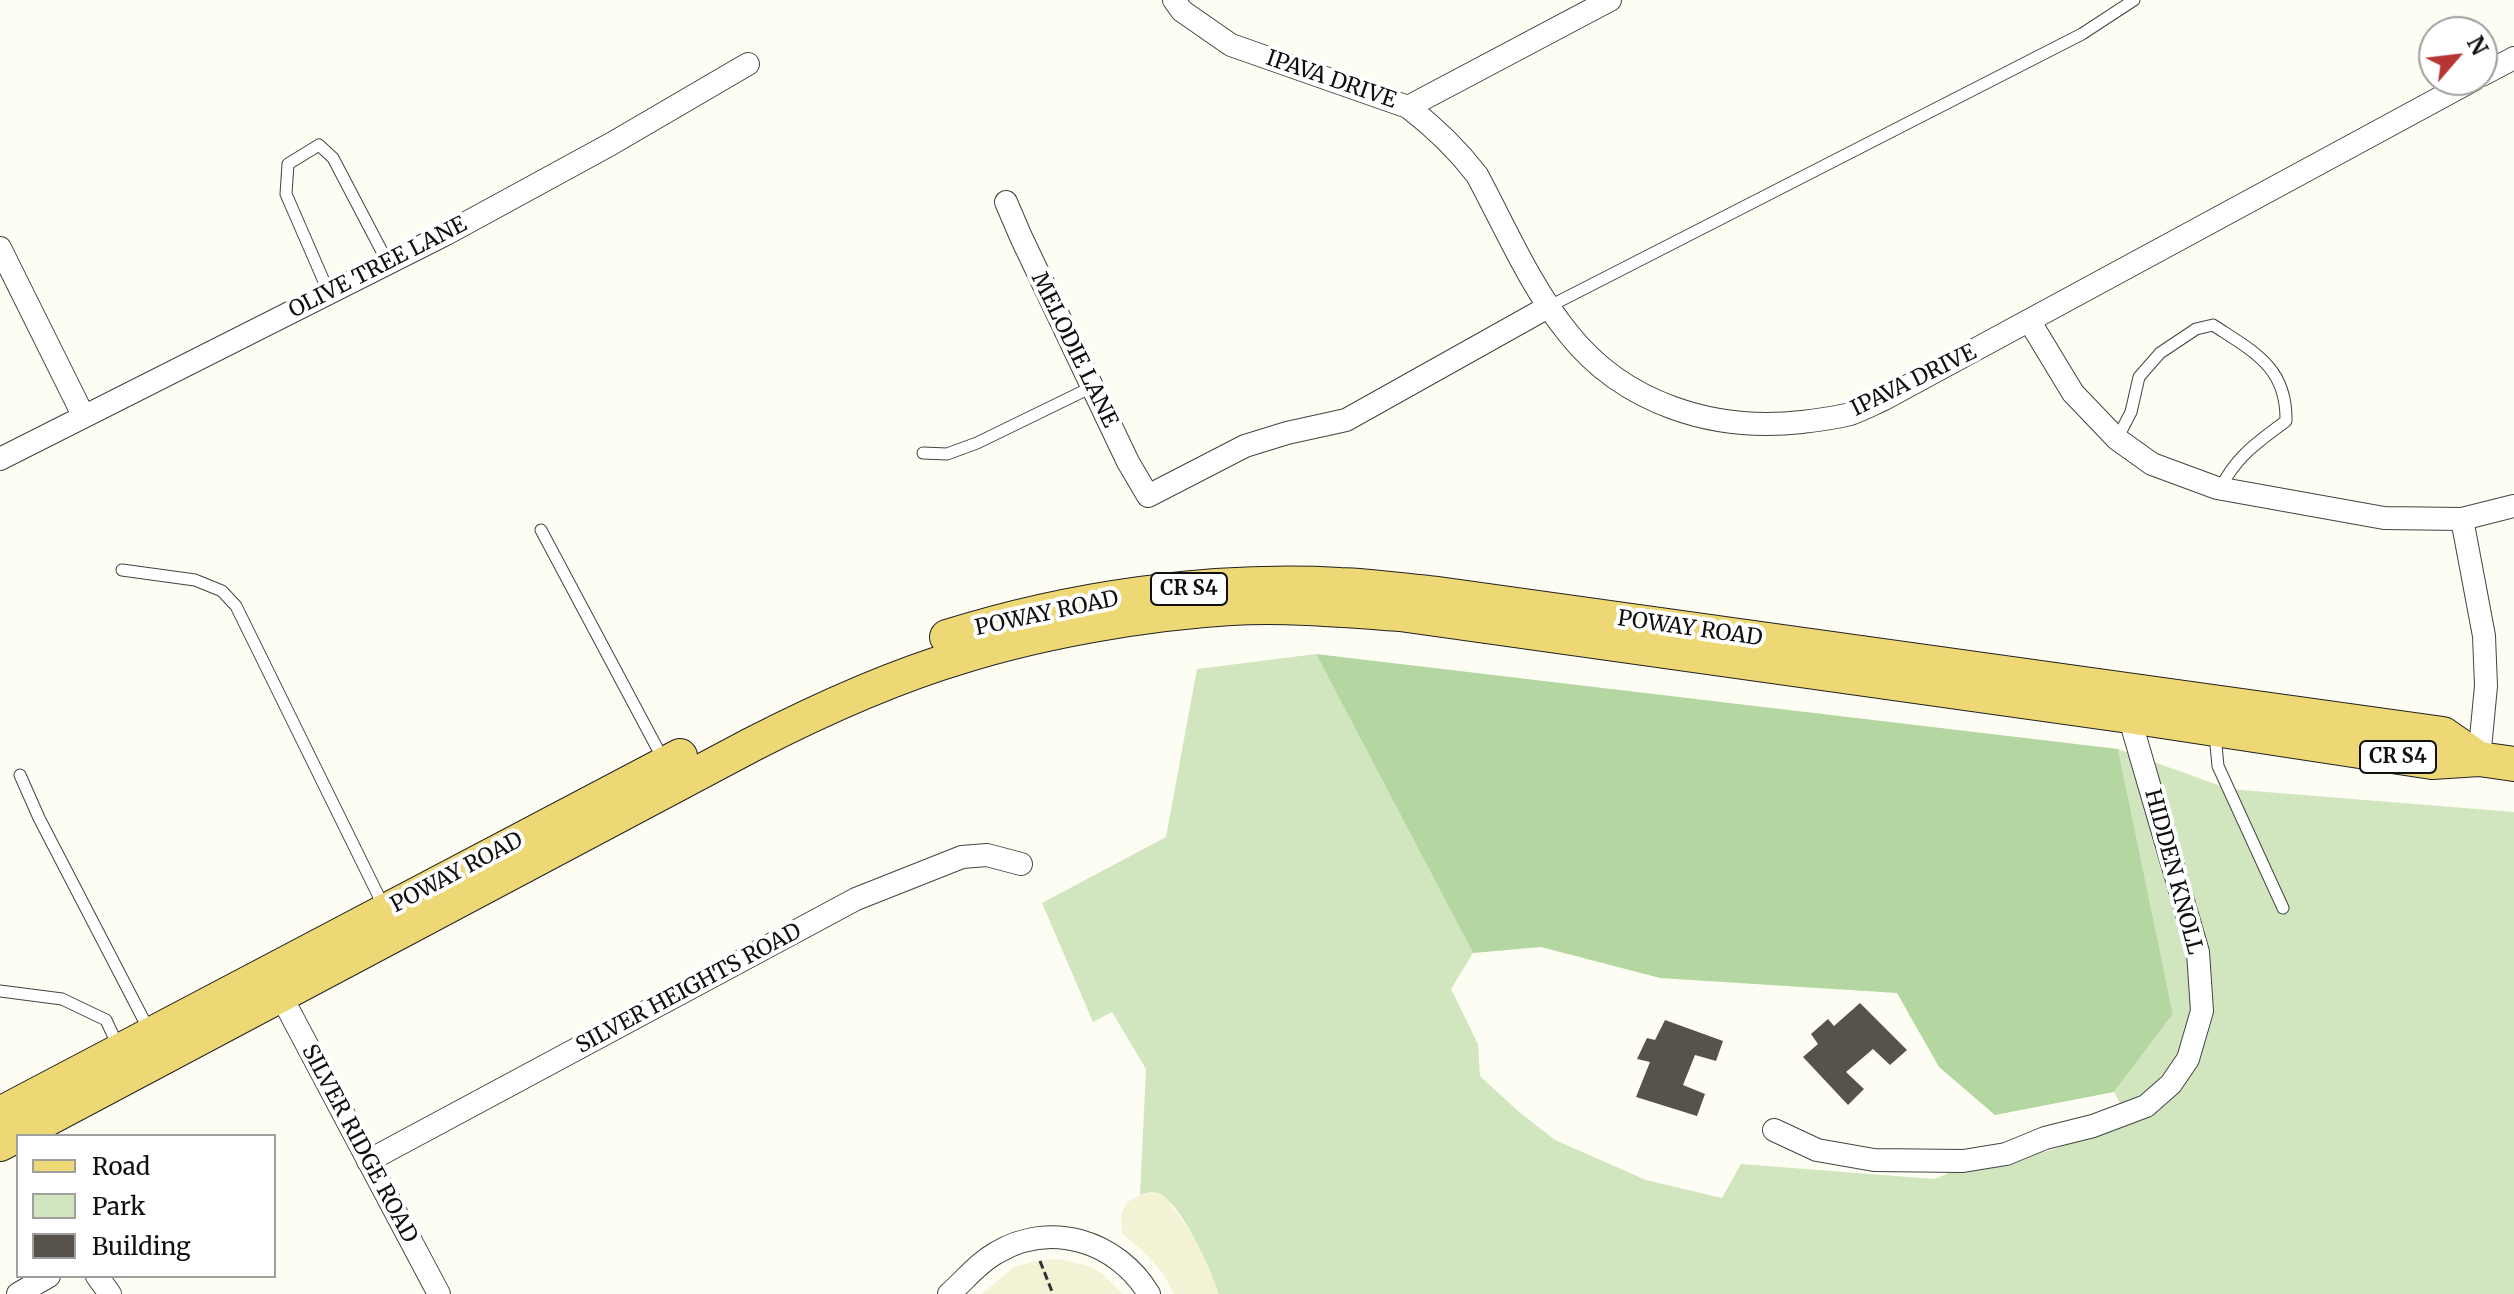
<!DOCTYPE html>
<html>
<head>
<meta charset="utf-8">
<style>
	body { margin:0 }
	#map { position:relative; width:2514px; height:1294px; overflow:hidden; background:#fefdf3; font-family:Merriweather,serif }
	canvas { display:block }
	.legend { position:absolute; left:16px; top:1134px; width:260px; height:144px; box-sizing:border-box; background:#fff; border:2px solid #9f9f9f; margin:0; padding:10px 14px; list-style:none; font-size:24px; color:#101010 }
	.legend li { display:flex; align-items:center; gap:16px; height:40px }
	.legend b { width:40px; border:2px solid #9f9f9f }
	.north { position:absolute; left:2418px; top:16px; width:80px; height:80px; box-sizing:border-box; background:#fff; border:2px solid #9f9f9f; border-radius:50%; rotate:62deg; font-size:22px; font-weight:700; line-height:32px; text-align:center; color:#101010 }
	.north::after { content:''; display:block; margin:auto; width:28px; height:36px; background:#b53533; clip-path:polygon(50% 0,100% 100%,50% 72%,0 100%) }
</style>
</head>
<body>
<div id="map">
<canvas width="2514" height="1294"></canvas>
<ul class="legend">
<li><b style="height:10px;background:#edd875"></b>Road</li>
<li><b style="height:22px;background:#d1e6bf"></b>Park</li>
<li><b style="height:22px;background:#58524d"></b>Building</li>
</ul>
<div class="north">N</div>
</div>
<script>
const g = document.querySelector('canvas').getContext('2d');
g.lineJoin = 'round';
function fill(path, color) { g.fillStyle = color; g.fill(path, 'evenodd'); }
function strokePath(path, color, width, dash) { g.strokeStyle = color; g.lineWidth = width; g.lineCap = dash ? 'butt' : 'round'; g.setLineDash(dash || []); g.stroke(path); }
function drawText(font, color, halo, rows, align = 'center') {
  g.font = font + ' Merriweather,serif'; g.lineWidth = 8; g.setLineDash([]); g.textBaseline = 'middle'; g.strokeStyle = halo; g.fillStyle = color; for (const [text, x, y, turn = 0] of rows) {
    g.save(); g.translate(x, y); g.rotate((+turn || 0) * Math.PI / 180); g.textAlign = isNaN(turn) ? turn : align; if (halo) g.strokeText(text, 0, 0); g.fillText(text, 0, 0); g.restore();
  }
}
const farmland = new Path2D(`
	M1155,1192l10,5 29,39 22,45 3,13h-45l-10,-19 -18,-21 -24,-21 -1,-18 5,-12 14,-8z
	M1059,1259l30,7 12,7 22,21h-141l32,-27 27,-7z`);
const green = new Path2D(`
	M1316,654l157,299 -22,36 27,55 2,32 38,35 37,29 91,40 76,18 19,-34 194,15 47,-21 66,-7 83,-28 -17,-31 59,-78 -55,-265 111,40 285,23v482h-1295c-6,-22 -39,-93 -61,-101 -6,-2 -12,0 -18,2l6,-126 -34,-57 -19,10 -51,-119 124,-66 31,-168z`);
const forest = new Path2D(`
	M1316,654l802,95 55,265 -59,78 -119,23 -56,-48 -42,-74 -237,-15 -119,-31 -68,6z`);
const building = new Path2D(`
	M1860,1003l47,47 -17,15 -17,-16 -27,23 18,17 -16,16 -45,-48 15,-13 -7,-10 17,-15 6,7z
	M1665,1020l58,21 -7,20 -21,-6 -12,30 22,9 -8,22 -61,-19 14,-35 -13,-3 10,-21 8,2z`);
const path = new Path2D(`
	M1040,1261l13,33`);
const lane = new Path2D(`
	M329,293l-43,-99 2,-30 31,-19 14,13 55,105
	M1548,307l534,-273 52,-34
	M2117,439l14,-27 8,-35 21,-24 36,-24 17,-4c41,27 74,42 73,96 -28,21 -50,35 -66,68
	M923,453l24,1 30,-11 115,-56
	M541,530l122,229
	M122,570l73,10 27,11 14,15 148,301
	M2215,735l3,31 65,142
	M20,775l19,43 111,214
	M0,991l62,8 44,21 12,26`);
const street = new Path2D(`
	M1174,0l8,11 49,34 177,62c26,20 49,42 69,68 28,52 53,111 91,158 56,71 146,99 234,89 16,-2 33,-4 48,-8 12,-4 23,-10 34,-15l589,-319
	M2482,75l32,-17
	M1408,107l202,-107
	M1006,202l15,35 107,225 20,34 97,-50 42,-13 59,-13 202,-113
	M0,248l83,167
	M2030,322l43,71 44,46 35,25 65,24 167,30 78,1 52,-13
	M0,459l446,-225 165,-90 137,-80
	M2462,519l22,117 2,50 -7,73
	M280,994l159,300
	M1774,1130l43,20 57,10 89,1 43,-7 39,-16 48,-12 53,-20 25,-22 17,-25 14,-48 -4,-59 -69,-236
	M368,1161l488,-262 106,-42 25,-2 34,9
	M97,1276l13,18
	M18,1294l31,-18
	M949,1294c16,-14 29,-31 47,-41 55,-33 121,-12 153,41`);
const primary = new Path2D(`
	M947,637c123,-39 264,-59 393,-52 33,1 65,6 98,9l1005,140 36,25
	M0,1114l680,-358
	M0,1144l751,-399c68,-35 138,-67 212,-89 80,-25 184,-43 268,-48 56,-3 113,2 169,6l729,102 303,46 47,-3 35,5`);
const shields = [
	[1189,589,76],
	[2398,757,76]
];
const shieldNames = [
	["CR S4",1189,589],
	["CR S4",2398,757]
];
const streetNames = [
	["IPAVA DRIVE",1331,80,19],
	["OLIVE TREE LANE",378,268,-27],
	["MELODIE LANE",1074,350,64],
	["IPAVA DRIVE",1914,381,-26],
	["POWAY ROAD",1047,614,-12],
	["POWAY ROAD",1690,629,8],
	["HIDDEN KNOLL",2173,872,75],
	["POWAY ROAD",457,873,-28],
	["SILVER HEIGHTS ROAD",689,989,-28],
	["SILVER RIDGE ROAD",359,1144,62]
];
fill(farmland, '#f3f2d5');
fill(green, '#d1e6bf');
fill(forest, '#b4d6a0');
fill(building, '#58524d');
strokePath(lane, '#434343', 13);
strokePath(street, '#434343', 24);
strokePath(primary, '#212121', 36);
strokePath(path, '#323232', 3, [8, 4]);
strokePath(lane, '#fff', 11);
strokePath(street, '#fff', 22);
strokePath(primary, '#edd875', 34);
for (const [x, y, w] of shields) { const box = new Path2D(); box.roundRect(x - w / 2, y - 16, w, 32, 6); g.fillStyle = '#fff'; g.fill(box); strokePath(box, '#101010', 2); }
drawText('bold 20px', '#101010', null, shieldNames);
drawText('22px', '#101010', '#fff', streetNames);
</script>
</body>
</html>
